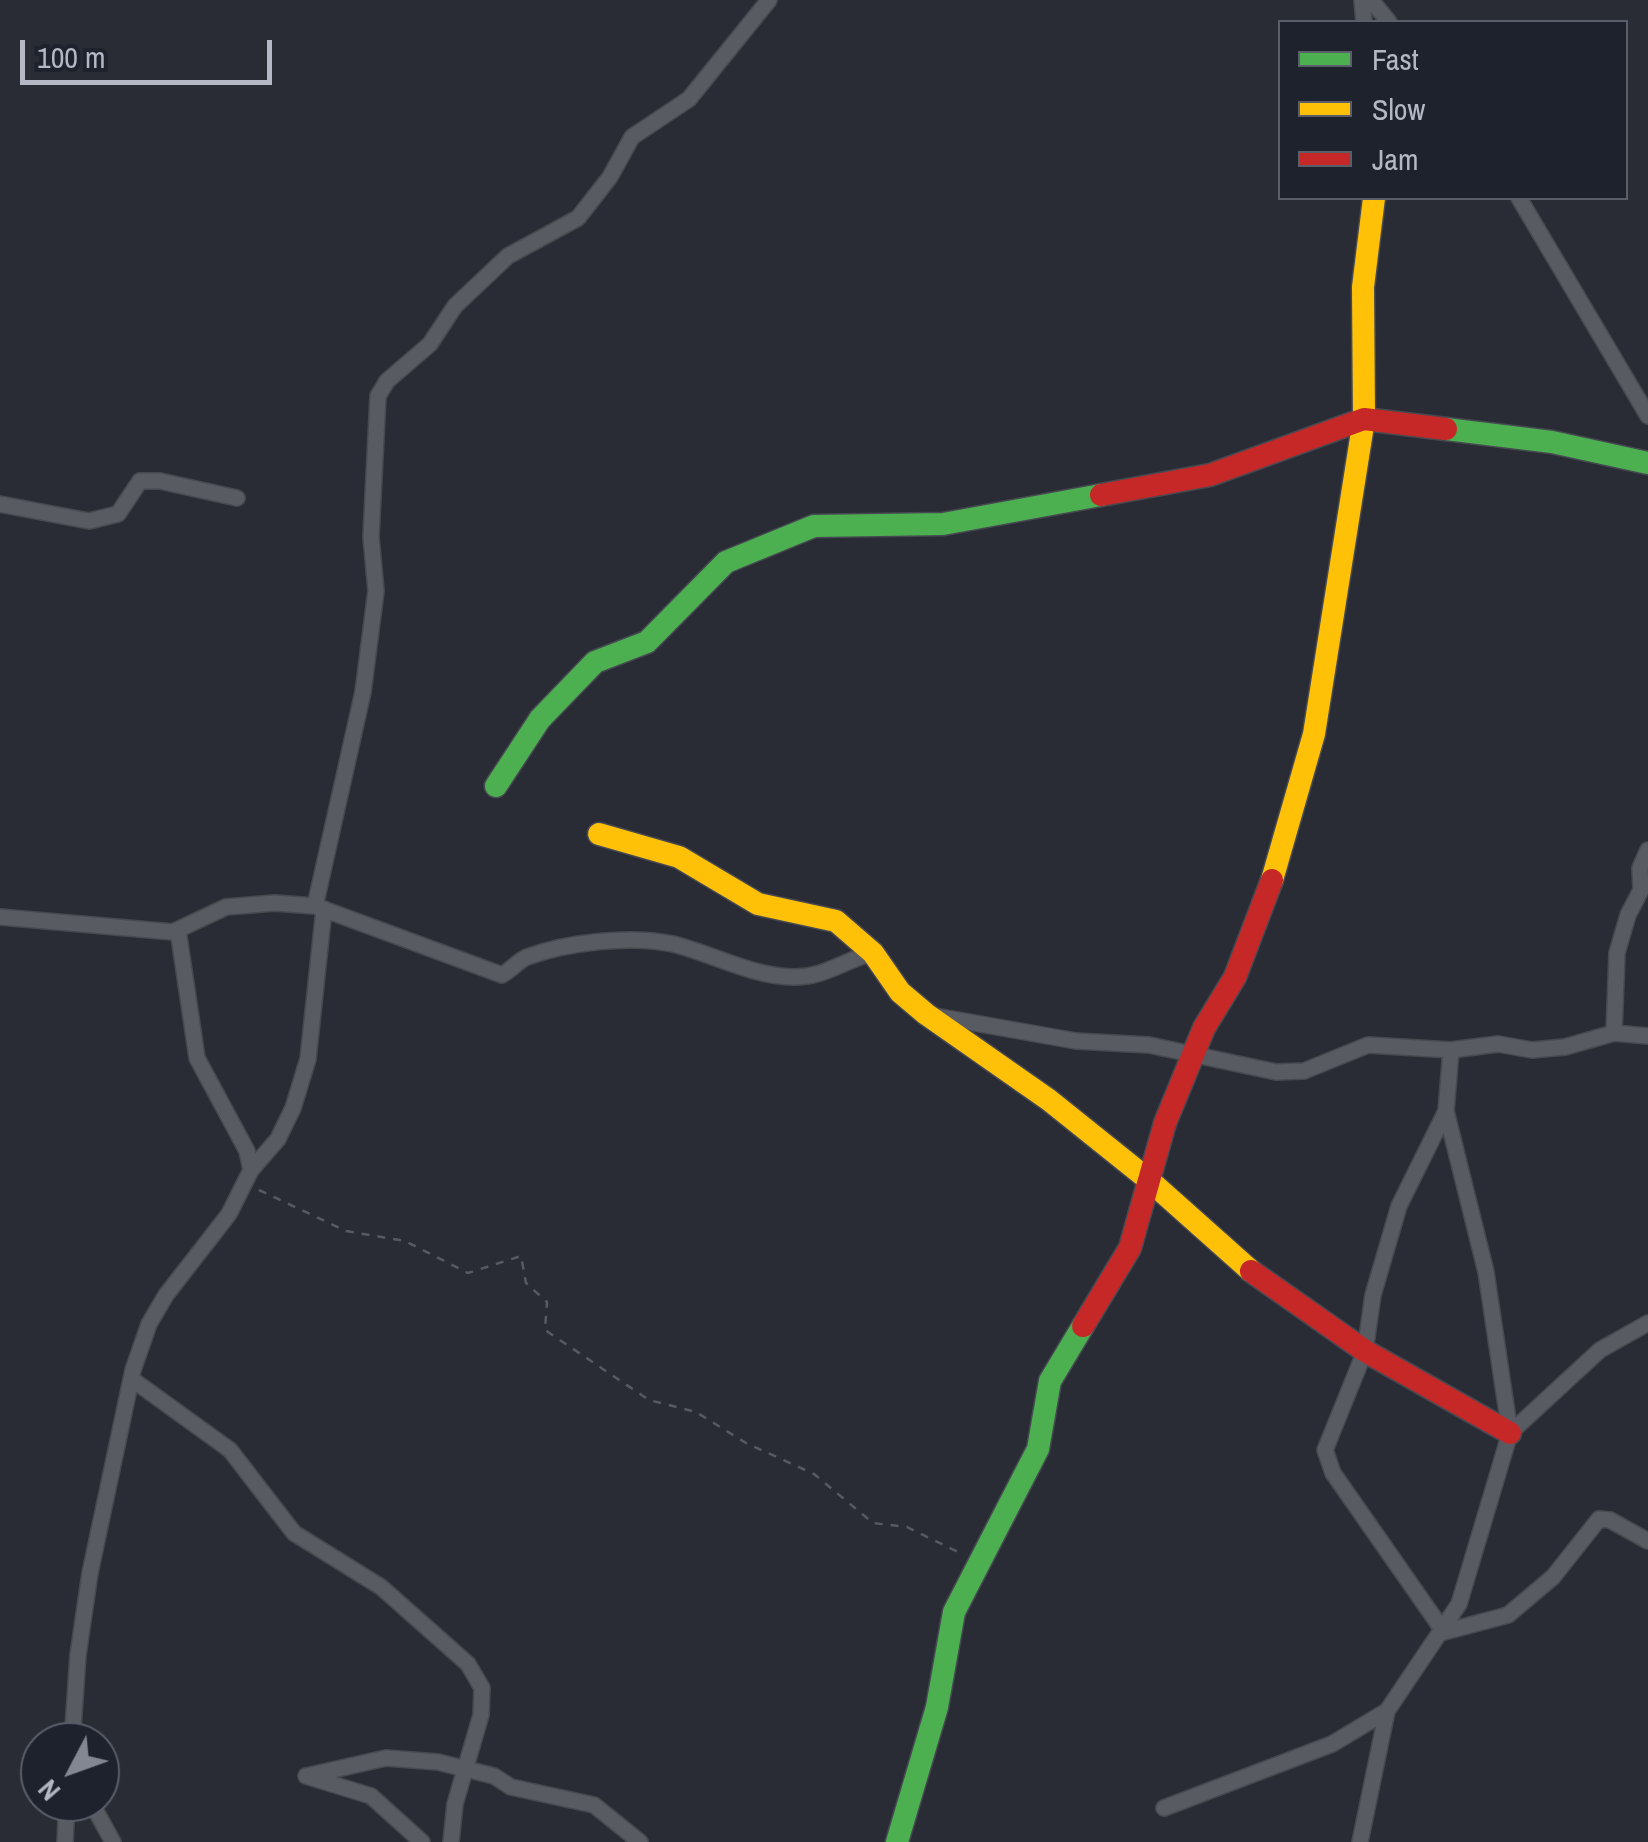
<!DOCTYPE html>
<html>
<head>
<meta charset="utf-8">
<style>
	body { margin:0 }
	#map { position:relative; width:1648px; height:1842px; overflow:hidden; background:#292c34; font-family:"Archivo Narrow",sans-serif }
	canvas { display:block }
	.legend { position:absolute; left:1278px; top:20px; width:350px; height:180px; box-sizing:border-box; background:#1d222d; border:2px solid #595e69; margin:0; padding:12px 18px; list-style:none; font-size:30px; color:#b3b8c4 }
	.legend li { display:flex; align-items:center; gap:20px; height:50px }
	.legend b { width:50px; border:2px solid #595e69 }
	.north { position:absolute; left:20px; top:1722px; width:100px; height:100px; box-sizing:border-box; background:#1d222d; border:2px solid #595e69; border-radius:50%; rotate:229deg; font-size:28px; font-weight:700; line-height:40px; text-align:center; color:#b3b8c4 }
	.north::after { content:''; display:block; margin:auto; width:35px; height:45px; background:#838792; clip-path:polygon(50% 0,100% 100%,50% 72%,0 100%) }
	.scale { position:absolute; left:20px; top:40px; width:252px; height:45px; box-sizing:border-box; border:5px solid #b3b8c4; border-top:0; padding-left:12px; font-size:30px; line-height:35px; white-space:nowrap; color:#b3b8c4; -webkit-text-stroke:8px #1d222d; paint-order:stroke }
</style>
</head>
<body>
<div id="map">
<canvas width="1648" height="1842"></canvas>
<ul class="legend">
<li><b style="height:12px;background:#4caf50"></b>Fast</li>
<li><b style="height:12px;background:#ffc107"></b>Slow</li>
<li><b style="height:12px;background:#c62828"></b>Jam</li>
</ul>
<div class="north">N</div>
<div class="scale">100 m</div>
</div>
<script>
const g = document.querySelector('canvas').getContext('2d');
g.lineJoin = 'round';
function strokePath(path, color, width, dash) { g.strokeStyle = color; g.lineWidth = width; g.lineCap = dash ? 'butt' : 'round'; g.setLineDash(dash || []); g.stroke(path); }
const path = new Path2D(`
	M259,1190l87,41 59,10 63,32 53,-17 5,27 21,19 -2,28 104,70 47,12 50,31 68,31 59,49 34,4 55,27`);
const street = new Path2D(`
	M1362,0l2,22
	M1371,0l18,22
	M1519,198l129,218
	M0,504l89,17 29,-7 22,-33h20l77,17
	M315,906l48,-214 13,-101 -5,-54 7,-141 9,-15 43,-37 25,-38 53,-50 70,-38 32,-41 22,-40 57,-38 80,-99
	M0,917l173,15 53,-25 48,-4 41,3 187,69c9,-5 16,-14 25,-18 41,-15 104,-22 146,-13 40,10 78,32 120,33 31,1 51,-17 80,-24
	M178,930l19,128 50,93 4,19
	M935,1016l141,25 73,4 127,27 28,-1 64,-26 83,5 47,-6 34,6 33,-3 49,-14 34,3
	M1614,1033l3,-80 11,-38 13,-25 -1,-22 8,-18
	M133,1380l97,70 64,83 87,54 87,77 14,24 -1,27 -26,89 -4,38
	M1510,1433l90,-83 48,-27
	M1444,1632l-111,-159 -8,-23 40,-99 8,-56 26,-89 47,-95
	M1444,1632l64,-17 45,-38 46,-58 11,1 38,21
	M72,1742l6,-87 12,-82 43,-203 16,-46 17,-29 63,-81 22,-44 27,-31 15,-31 15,-49 16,-150
	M306,1776l80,-18 52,4 56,14 17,11 83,18 46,37
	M306,1776l65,20 51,46
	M91,1802l22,40
	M1164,1808l168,-64 55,-33 72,-107 51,-171 -24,-161 -40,-161 5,-61
	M65,1842l2,-40
	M1360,1842l27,-131`);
const fast = new Path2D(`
	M1446,429l106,13 96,21
	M496,786l44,-67 55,-57 52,-20 79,-80 88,-36 129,-2 158,-29
	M897,1842l40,-135 17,-95 84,-163 12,-68 33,-55`);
const slow = new Path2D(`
	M599,834l80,23 79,47 78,17 37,32 27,39 26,22 123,86 101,81 101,90
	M1272,880l42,-146 50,-315 -1,-132 11,-89`);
const jam = new Path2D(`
	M1101,495l109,-20 154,-56 82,10
	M1251,1271l114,80 145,82
	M1083,1326l47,-78 35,-125 39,-95 31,-51 37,-97`);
strokePath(street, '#46494e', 18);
strokePath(fast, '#464951', 25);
strokePath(slow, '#464951', 25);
strokePath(jam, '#464951', 25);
strokePath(path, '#575a60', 2.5, [8, 8]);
strokePath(street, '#595b62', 15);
strokePath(fast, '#4caf50', 22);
strokePath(slow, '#ffc107', 22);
strokePath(jam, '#c62828', 22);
</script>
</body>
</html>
